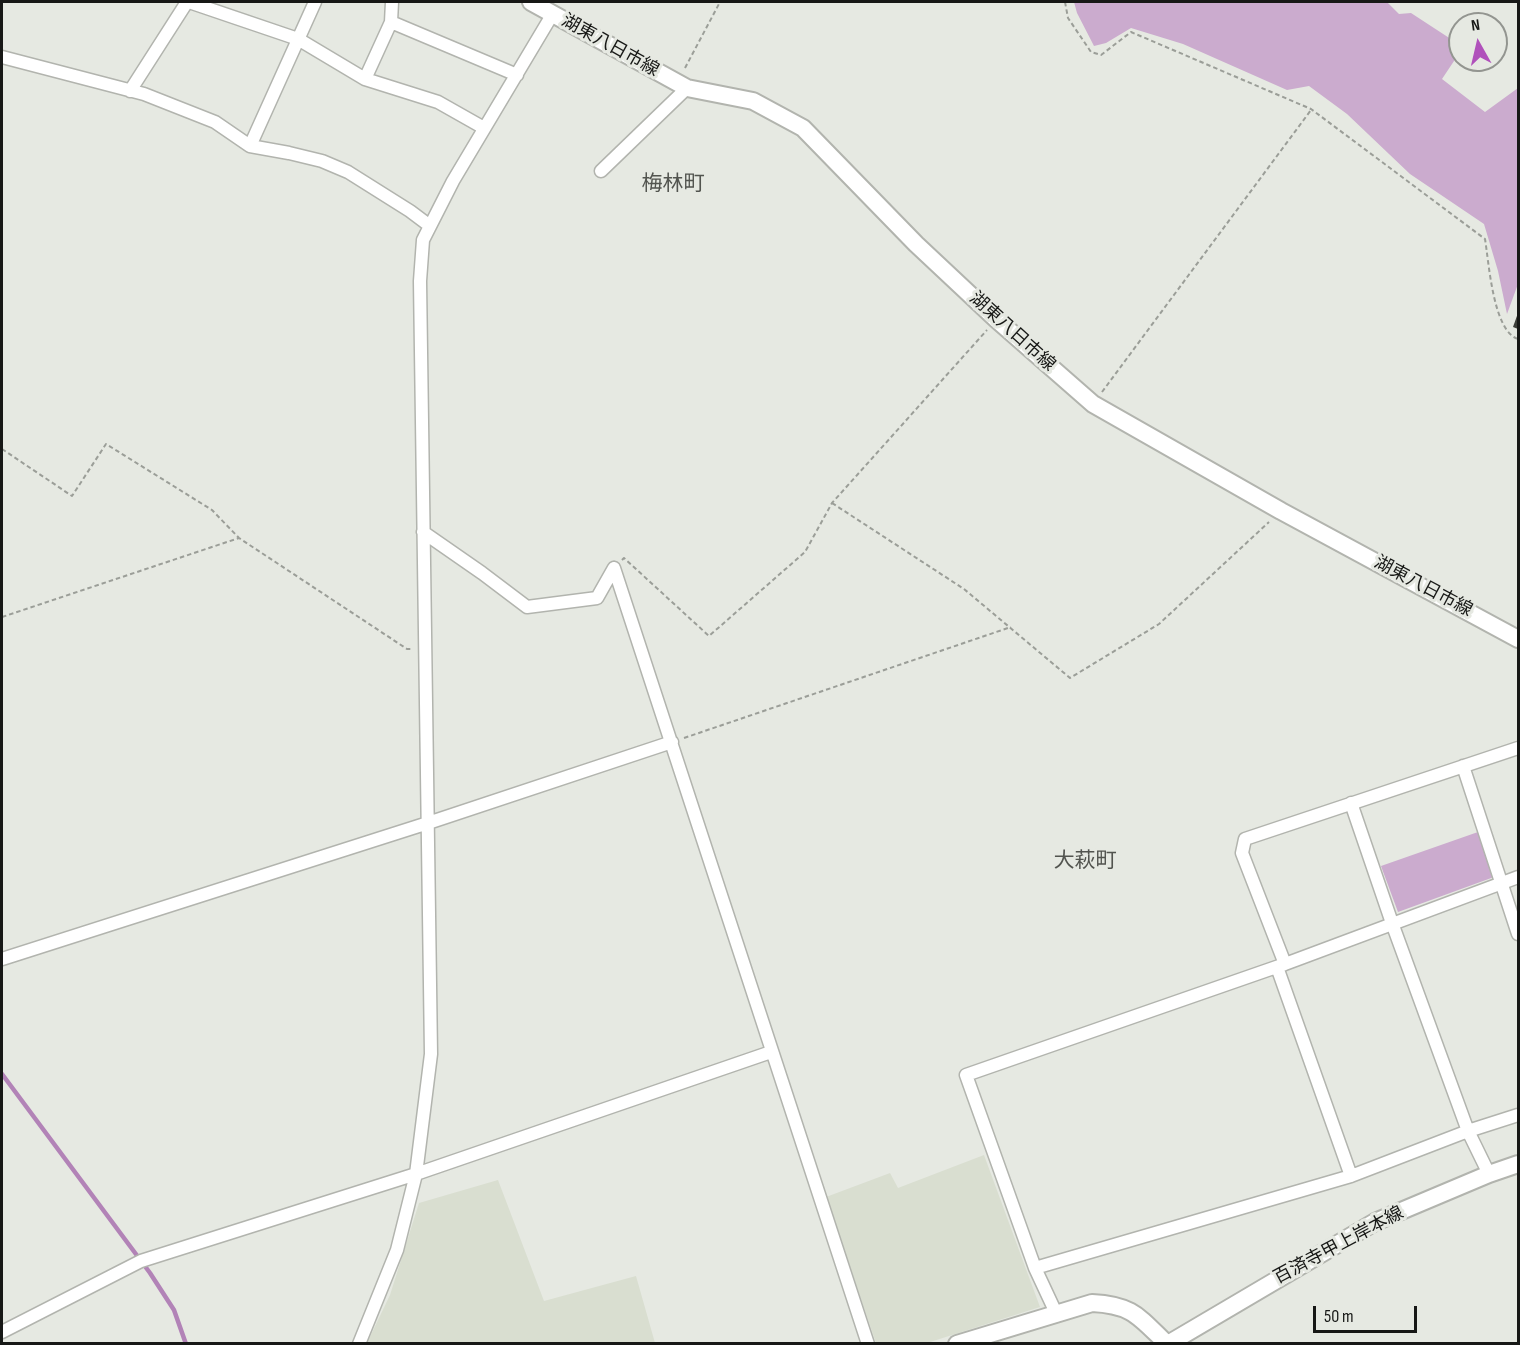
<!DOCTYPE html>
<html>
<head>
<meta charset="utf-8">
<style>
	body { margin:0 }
	#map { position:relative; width:1520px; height:1345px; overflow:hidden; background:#e6e9e2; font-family:"Sofia Sans Condensed",sans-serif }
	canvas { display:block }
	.frame { position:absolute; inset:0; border:3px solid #171816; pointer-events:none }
	.north { position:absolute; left:1448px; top:12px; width:60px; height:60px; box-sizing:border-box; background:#e6e9e2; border:2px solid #939590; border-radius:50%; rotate:352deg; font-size:16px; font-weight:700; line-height:24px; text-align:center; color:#171816 }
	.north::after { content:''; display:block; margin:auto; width:21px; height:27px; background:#b051bb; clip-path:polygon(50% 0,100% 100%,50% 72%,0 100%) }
	.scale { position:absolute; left:1313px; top:1306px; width:104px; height:27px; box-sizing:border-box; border:3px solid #171816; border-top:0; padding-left:8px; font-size:18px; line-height:21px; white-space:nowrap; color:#171816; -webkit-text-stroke:4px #e6e9e2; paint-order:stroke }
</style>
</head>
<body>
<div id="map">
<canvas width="1520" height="1345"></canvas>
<div class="frame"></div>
<div class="north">N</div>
<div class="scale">50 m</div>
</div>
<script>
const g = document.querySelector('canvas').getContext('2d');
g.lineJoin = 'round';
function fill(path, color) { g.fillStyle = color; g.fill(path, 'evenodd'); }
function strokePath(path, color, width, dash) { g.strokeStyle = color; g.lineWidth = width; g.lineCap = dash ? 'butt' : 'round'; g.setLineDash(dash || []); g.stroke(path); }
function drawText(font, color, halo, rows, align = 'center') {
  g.font = font + ' "Sofia Sans Condensed","Noto Sans JP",sans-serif'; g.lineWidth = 6; g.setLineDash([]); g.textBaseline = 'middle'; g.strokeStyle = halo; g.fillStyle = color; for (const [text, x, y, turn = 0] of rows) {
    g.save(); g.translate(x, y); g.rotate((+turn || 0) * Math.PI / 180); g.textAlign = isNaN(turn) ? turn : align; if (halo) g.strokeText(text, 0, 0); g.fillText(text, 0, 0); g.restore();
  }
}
const built = new Path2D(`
	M984,1155l56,152 -113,36h-51l-50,-146 64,-24 8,15z
	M498,1180l46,121 92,-25 19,67h-288l23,-48 29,-92z`);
const green = new Path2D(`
	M1074,2h313l12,12 12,-1 49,32v7l-18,27 43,33 33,-24v196l-11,30 -9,-43 -14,-47 -74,-50 -63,-60 -38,-28 -22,4 -104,-46 -52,-16 -25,15 -12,3 -17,-33z
	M1478,832l16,45 -96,35 -17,-46z`);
const stream = new Path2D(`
	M2,1074l148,199 24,37 12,34`);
const building = new Path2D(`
	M1518,313v16l-5,-2z`);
const path = new Path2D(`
	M1065,2l3,16 23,34 10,3 30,-23 180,77 174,130c4,24 8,92 33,100
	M685,68l35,-66
	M1102,392l209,-282
	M2,449l70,47 34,-52 106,66 27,28
	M832,503l132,86 106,89 89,-54 110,-102
	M622,560l2,-2 85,78 96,-84 27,-49 155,-173
	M2,617l237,-79 168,111h6
	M684,738l327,-111`);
const minor = new Path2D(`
	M189,2l109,37 67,40 73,23 46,26
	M391,22l126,53
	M2,57l142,37 71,28 35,24 39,7 33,8 26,11 62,39 20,15
	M365,79l26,-57 1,-20
	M130,91l57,-89
	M250,146l65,-144
	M601,171l86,-83
	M423,532l59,41 45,34 70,-9 17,-30
	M614,568l254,776
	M1463,766l55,168
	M1351,803l41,120 76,208 21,43
	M2,959l426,-136 244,-81
	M1285,964l-43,-111 3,-14 273,-91
	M1277,967l74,209
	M1035,1268l316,-92 117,-45 50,-16
	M1056,1313l-21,-45 -69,-193 319,-111 233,-87
	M2,1332l139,-71 275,-87 355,-122
	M359,1344l38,-94 19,-76 15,-120 -11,-773 3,-41 30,-59 99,-166`);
const secondary = new Path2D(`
	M531,2l156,86 66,13 50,27 113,116 80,75 97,85 188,107 237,128
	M957,1344l135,-41c41,2 47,14 75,41
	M1168,1344l207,-122 114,-48 29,-10`);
const streetNames = [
	["湖東八日市線",610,46,29],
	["湖東八日市線",1012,332,42],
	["湖東八日市線",1423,587,28],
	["百済寺甲上岸本線",1339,1246,-28]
];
const quarterNames = [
	["梅林町",673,185],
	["大萩町",1085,862]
];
fill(built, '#d9ded0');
fill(green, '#cbabce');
strokePath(stream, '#b283b7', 4.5);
fill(building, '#3d3f3a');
strokePath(minor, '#b2b4ae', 15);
strokePath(secondary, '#b2b4ae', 20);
strokePath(path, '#9b9e98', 2, [4.5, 3]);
strokePath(minor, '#fff', 12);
strokePath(secondary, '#fff', 16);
drawText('18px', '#171816', '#e6e9e2', streetNames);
drawText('21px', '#52544f', '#e6e9e2', quarterNames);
</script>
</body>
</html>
